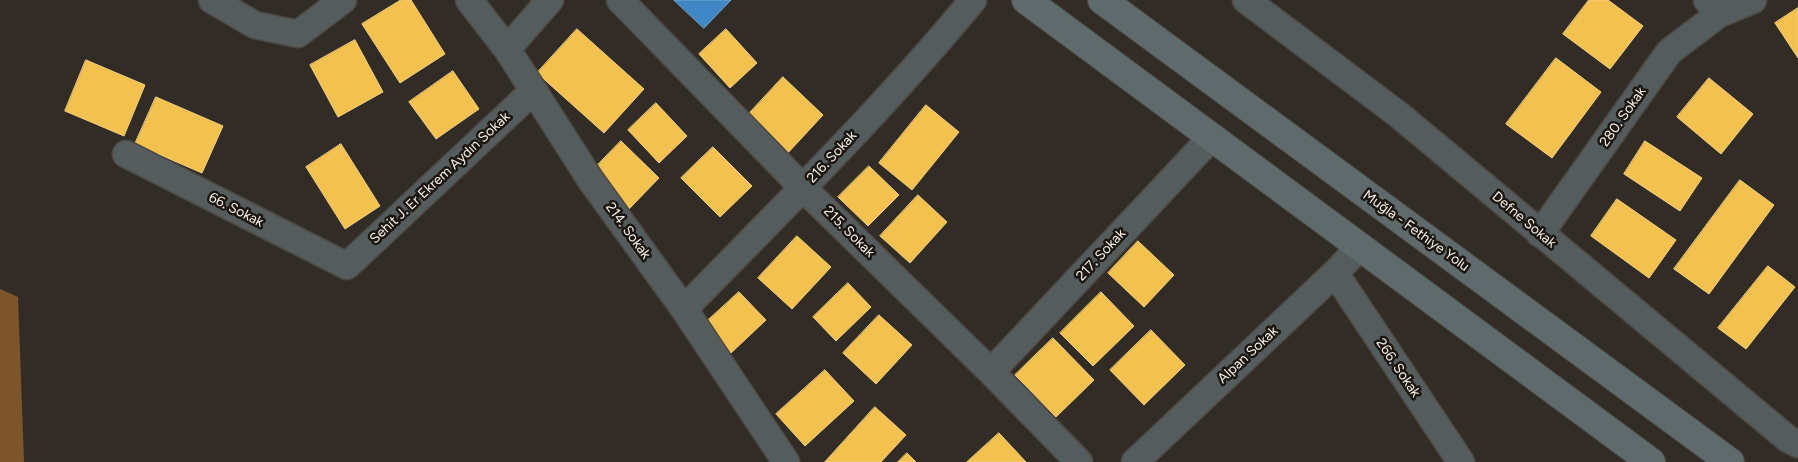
<!DOCTYPE html>
<html>
<head>
<meta charset="utf-8">
<style>
	body { margin:0 }
	canvas { display:block; background:#322c26 }
</style>
</head>
<body>
<canvas width="1798" height="462"></canvas>
<script>
const g = document.querySelector('canvas').getContext('2d');
g.lineJoin = 'round';
function fill(path, color) { g.fillStyle = color; g.fill(path, 'evenodd'); }
function strokePath(path, color, width, dash) { g.strokeStyle = color; g.lineWidth = width; g.lineCap = dash ? 'butt' : 'round'; g.setLineDash(dash || []); g.stroke(path); }
function drawText(font, color, halo, rows, align = 'center') {
  g.font = font + ' Figtree,sans-serif'; g.lineWidth = 5; g.setLineDash([]); g.textBaseline = 'middle'; g.strokeStyle = halo; g.fillStyle = color; for (const [text, x, y, turn = 0] of rows) {
    g.save(); g.translate(x, y); g.rotate((+turn || 0) * Math.PI / 180); g.textAlign = isNaN(turn) ? turn : align; if (halo) g.strokeText(text, 0, 0); g.fillText(text, 0, 0); g.restore();
  }
}
const forest = new Path2D(`
	M0,289l18,8 6,165h-24z`);
const homes = new Path2D(`
	M401,0h10l34,54 -45,29 -38,-59z
	M1589,0h19l35,26 -33,43 -47,-35z
	M1798,8v50l-23,-35z
	M577,29l67,60 -40,44 -67,-60z
	M726,29l31,34 -27,25 -31,-34z
	M355,40l28,52 -45,25 -28,-52z
	M1556,58l45,34 -49,66 -46,-34z
	M86,60l59,25 -21,51 -59,-25z
	M453,71l26,38 -43,30 -27,-37z
	M783,77l40,38 -37,40 -41,-37z
	M1709,78l44,36 -32,40 -44,-37z
	M156,97l67,29 -21,47 -67,-29z
	M656,103l31,33 -28,27 -31,-33z
	M926,105l33,27 -47,58 -33,-27z
	M621,141l38,37 -31,32 -38,-37z
	M1645,141l57,37 -22,33 -56,-37z
	M341,144l39,62 -35,23 -39,-62z
	M713,147l39,39 -32,31 -39,-39z
	M869,166l30,29 -31,31 -30,-29z
	M1740,180l34,25 -65,89 -35,-25z
	M918,195l29,27 -37,41 -30,-27z
	M1617,199l59,41 -27,38 -58,-42z
	M797,236l34,31 -39,42 -34,-31z
	M1138,241l36,34 -30,32 -36,-34z
	M1768,266l27,21 -49,62 -28,-21z
	M848,283l23,24 -35,34 -23,-24z
	M739,292l27,28 -35,33 -27,-29z
	M1101,292l33,34 -41,40 -33,-33z
	M879,315l33,30 -36,39 -33,-31z
	M1151,330l34,35 -41,40 -34,-35z
	M1053,338l41,42 -38,37 -41,-42z
	M825,370l29,31 -49,45 -29,-32z
	M875,407l31,28 -25,27h-56z
	M999,433l27,29h-59z
	M907,453l9,9h-18z`);
const schools = new Path2D(`
	M674,0h57l-27,28z`);
const street = new Path2D(`
	M212,0l43,25 43,9 45,-34
	M469,0l38,49 83,130 94,130 102,153
	M620,0l183,188 188,184 88,90
	M1246,0l153,115 389,324 10,5
	M1707,0l12,14 34,-14
	M507,49l43,-49
	M126,154l221,112 186,-175
	M1540,234l129,-182 50,-38
	M1335,273l126,189
	M684,309c99,-101 199,-200 289,-309
	M991,372l220,-234
	M1135,462l200,-189 25,-26`);
const highway = new Path2D(`
	M1026,0l625,462
	M1102,0l628,462`);
const streetNames = [
	["280. Sokak",1623,117,-55],
	["216. Sokak",832,157,-47],
	["Sehit J. Er Ekrem Aydın Sokak",440,178,-43],
	["66. Sokak",236,210,27],
	["Defne Sokak",1524,220,40],
	["214. Sokak",628,231,54],
	["Muğla - Fethiye Yolu",1416,231,36],
	["215. Sokak",849,232,45],
	["217. Sokak",1101,255,-47],
	["Alpan Sokak",1248,355,-43],
	["266. Sokak",1398,368,56]
];
fill(forest, '#7c562a');
fill(homes, '#f2c14e');
strokePath(homes, '#f4cf7c', 1);
fill(schools, '#3f88c5');
strokePath(schools, '#76a8d0', 1);
strokePath(street, '#4d4842', 29);
strokePath(highway, '#4d4842', 30);
strokePath(street, '#545c5e', 26);
strokePath(highway, '#5f6a6c', 28);
drawText('14px', '#f8f1e9', '#1b1610', streetNames);
</script>
</body>
</html>
